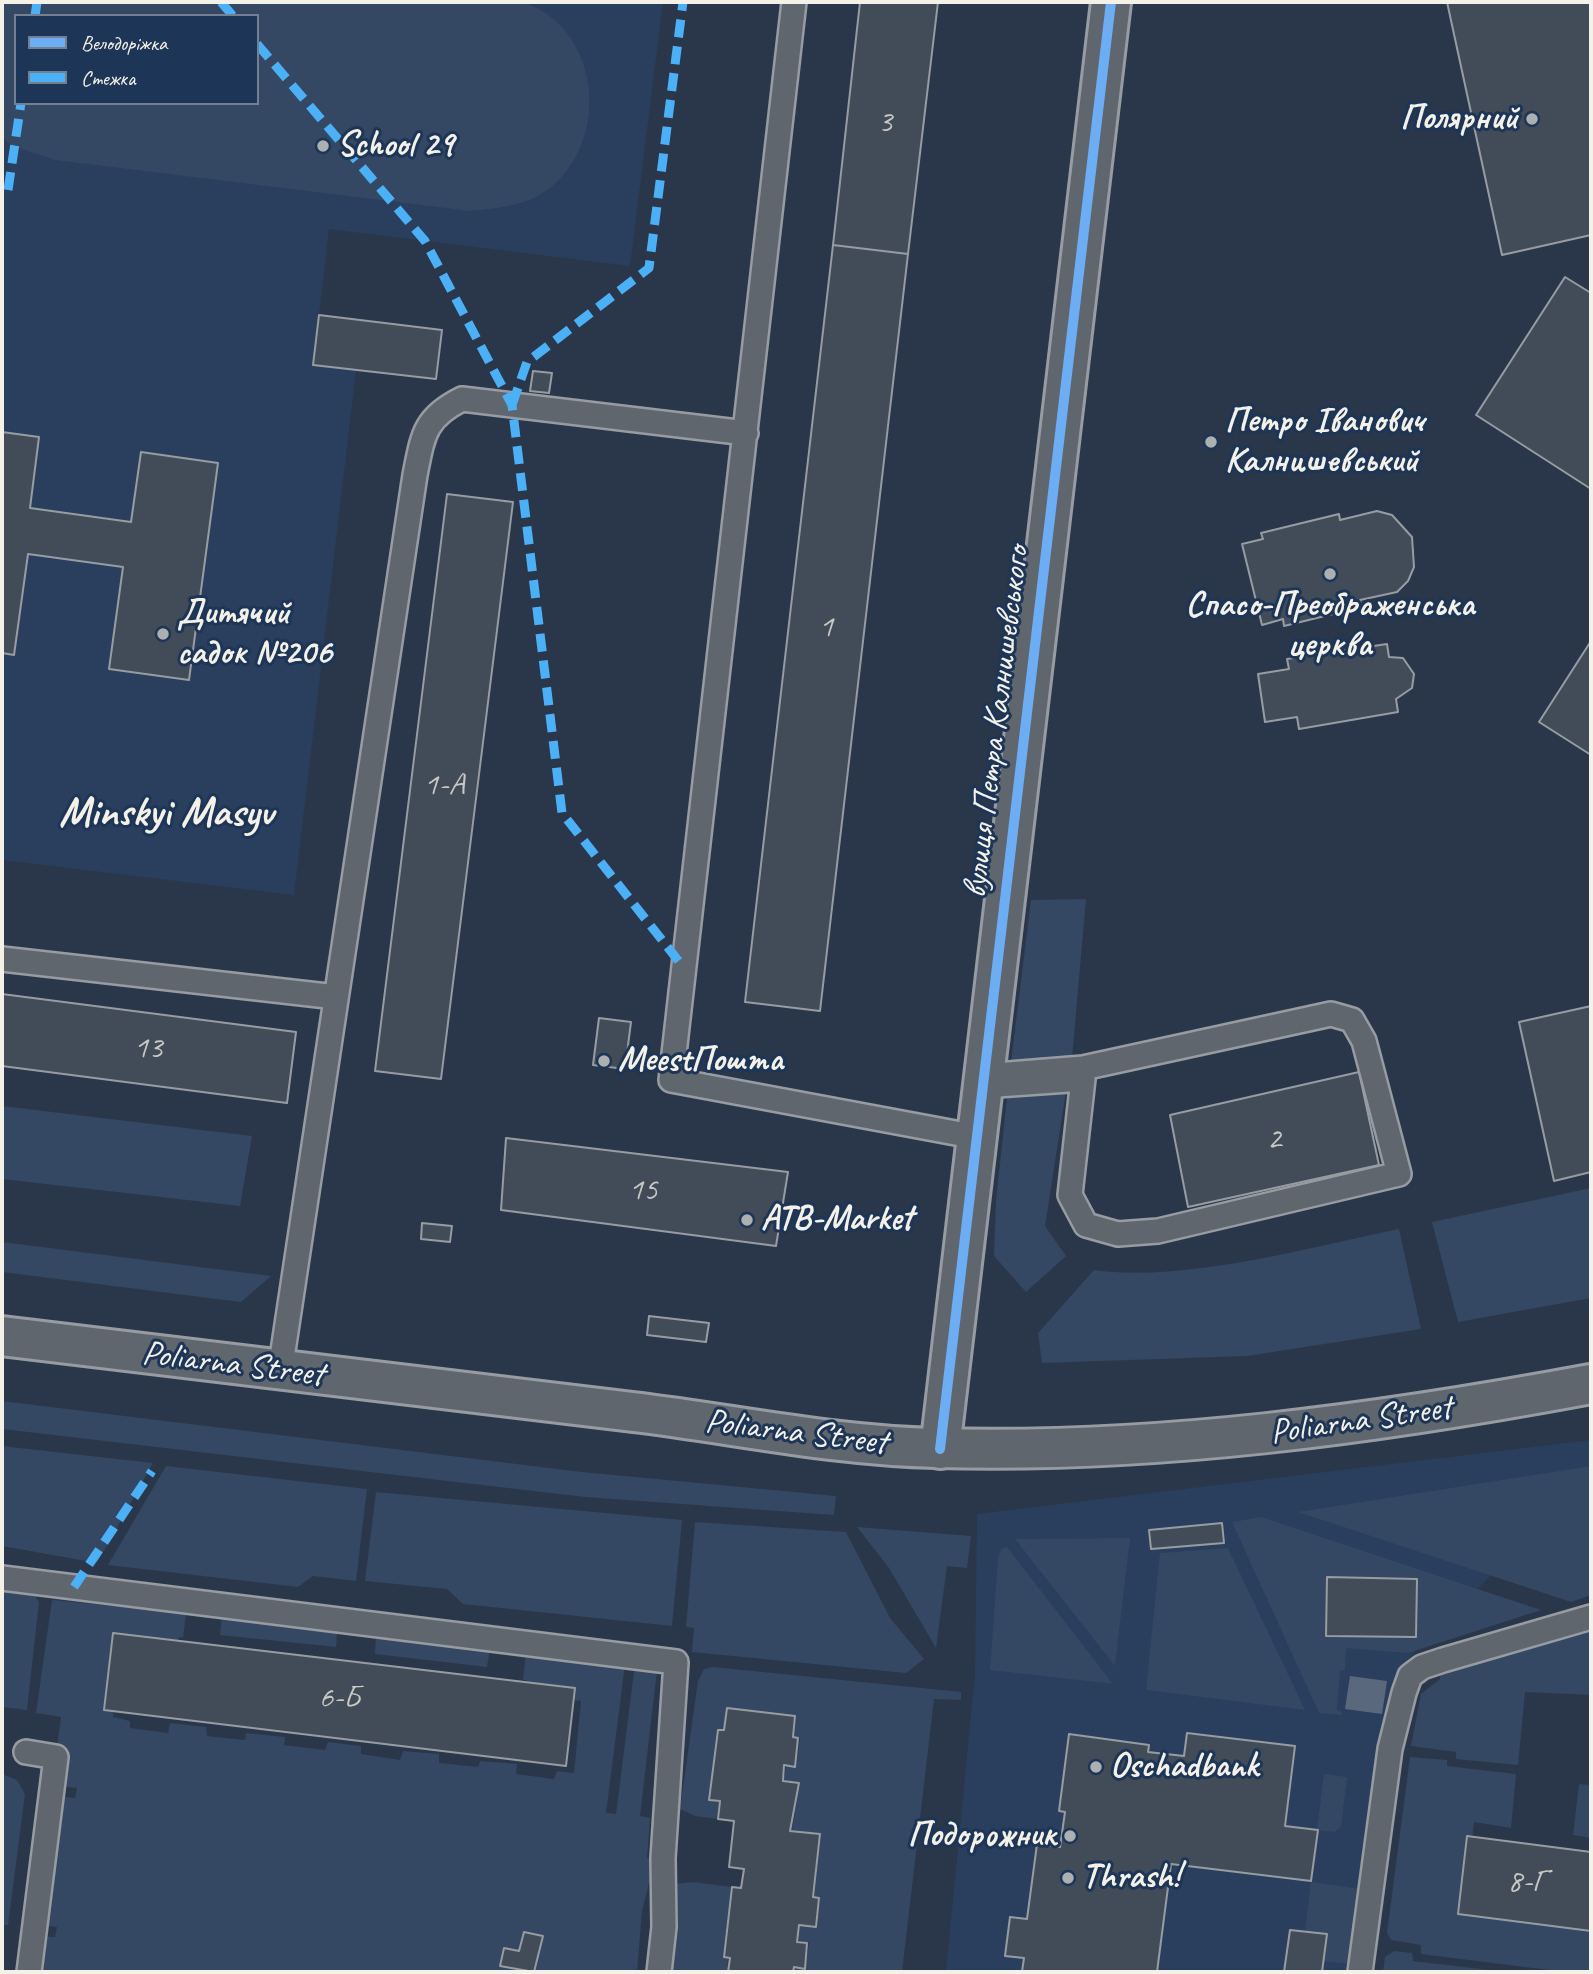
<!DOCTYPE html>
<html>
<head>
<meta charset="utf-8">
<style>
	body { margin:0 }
	#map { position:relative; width:1593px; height:1974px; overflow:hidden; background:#2a374a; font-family:Caveat,sans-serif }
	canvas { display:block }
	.frame { position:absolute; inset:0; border:4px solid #f4f1e8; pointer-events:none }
	.legend { position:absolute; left:14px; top:14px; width:245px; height:91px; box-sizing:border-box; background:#1d3557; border:2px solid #738091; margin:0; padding:9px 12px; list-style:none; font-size:21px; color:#f4f1e8 }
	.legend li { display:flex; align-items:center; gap:14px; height:35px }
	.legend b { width:35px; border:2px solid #738091 }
</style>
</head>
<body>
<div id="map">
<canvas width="1593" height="1974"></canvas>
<div class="frame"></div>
<ul class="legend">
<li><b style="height:9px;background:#6dadf4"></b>Велодоріжка</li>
<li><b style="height:9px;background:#4cb0f7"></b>Стежка</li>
</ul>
</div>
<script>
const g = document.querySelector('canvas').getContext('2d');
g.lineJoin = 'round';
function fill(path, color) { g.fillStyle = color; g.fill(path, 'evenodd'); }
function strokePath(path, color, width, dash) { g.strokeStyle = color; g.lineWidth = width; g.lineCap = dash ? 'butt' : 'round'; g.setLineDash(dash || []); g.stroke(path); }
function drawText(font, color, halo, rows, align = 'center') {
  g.font = font + ' Caveat,sans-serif'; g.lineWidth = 6; g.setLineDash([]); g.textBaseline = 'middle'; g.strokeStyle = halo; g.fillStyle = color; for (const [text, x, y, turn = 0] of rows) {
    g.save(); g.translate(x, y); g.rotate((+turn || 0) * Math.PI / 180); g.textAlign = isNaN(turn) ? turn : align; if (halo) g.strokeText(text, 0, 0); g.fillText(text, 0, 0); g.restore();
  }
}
const built = new Path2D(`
	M2,2h661l-33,264 -301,-37 -16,136 43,5 -62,525 -292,-35zM16,16h241v87h-241z
	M1591,1440v35l-192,193 -44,304h-409l29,-298 2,-160z`);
const green = new Path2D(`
	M2,2h521c76,25 89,135 28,185 -23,19 -52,21 -81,24l-415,-51 -43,-14 -10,-9zM16,16h241v87h-241z
	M1086,899l-14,159 -61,4 20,-162z
	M1067,1085l-22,141 21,30 -40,36 -32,-36 2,-55 12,-113z
	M2,1106l250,30 -12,70 -238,-27z
	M1591,1188v110l-133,24 -26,-100z
	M1399,1229l22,100 -174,27 -205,7 -4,-30 56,-63c88,13 217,-23 305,-41z
	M2,1242l269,34 -30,26 -239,-30z
	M2,1401l580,71 254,24 -2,19 -249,-18 -583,-68z
	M2,1446l151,17 -56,100 -95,-17z
	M166,1466l201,23 -11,92 -43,-5 -15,11 -190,-22z
	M1591,1466v129l-20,7 -273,-90z
	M376,1492l306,28 -10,106 -209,-22 -16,-15 -82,-8z
	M1261,1517l280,93 -133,43 -62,-5 -1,22 -5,1 -3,39 5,2v3l-23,-2 -87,-191z
	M695,1522l151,10 44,86 34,41 -18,14 -214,-21 2,-24 -8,-1z
	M857,1527l114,9 -4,32 -20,-2 -11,82 -47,-80z
	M1130,1538l-15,128 -100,-127z
	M1007,1547l106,137 -123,-14 8,-112 3,-9z
	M1228,1548l77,162 -159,-20 14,-137z
	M2,1586l31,7 6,9 -12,108 -25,-3z
	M52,1600l134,13 -3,25 -4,-1 -1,7h-57l-8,73 17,4v7l38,5 2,-10 36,4 1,9 38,4 1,-7 39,4 -1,8 41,5 3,-8 33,4v8l39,6 3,-9 36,3v9l39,4 2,-6 37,3 -1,10 38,5 3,-8 17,2 7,-72 -17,-2 -38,-12 1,-7h-4l3,-28 99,12 -19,149 10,1 19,-150 23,-2 -18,154 10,2 -3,40 8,1 -13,52 -5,61h-610l5,-36 23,1 2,-10 -21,-3 13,-129 26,3 2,-10 -25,-3 9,-68 -25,-4z
	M222,1616l116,6 -2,25 -116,-12z
	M1591,1624v71l-66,-3 -7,73 -62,-6v-7l-45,-6 10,-52 19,-15v-8z
	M376,1634l115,8 -4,25 -112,-13z
	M713,1667l248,25v8l-27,-1 -32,273h-108v-4l11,2 4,-27 -11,-3 1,-15 18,3 3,-31h-6l7,-63 -29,-4 8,-47 -16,-3 2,-14h10l4,-28 -6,-1 2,-21 -70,-8 -2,22 -7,-1 -9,71 11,2 -2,17 -22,-3 -15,-7 18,-128 6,-12z
	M1410,1757l37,3v6l69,8 -5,54 -37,-6 -9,81 126,16v53h-26l-144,-18v-9l-30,-5 -4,-7z
	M2,1774l15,6 8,14 -17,131h-6z
	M1324,1774l23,3 -6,50 -6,5 -18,-2z
	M1579,1784l12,1v53l-18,-3z
	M693,1882l38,5 -8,70 5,2 -1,13h-74l21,-88z
	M1311,1882l49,7 -10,75 -27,-3 4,-27 -22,-3z
	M1394,1951l18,2 1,8 93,11h-123l2,-15z`);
const water = new Path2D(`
	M1350,1676l37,5 -5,33 -37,-5z`);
const building = new Path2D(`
	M860,2h78l-30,252 -75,-9z
	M1447,2h144v233l-89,20z
	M833,245l75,9 -88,757 -75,-9z
	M1565,277l26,16v196l-115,-74z
	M319,315l123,15 -6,49 -123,-14z
	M533,371l19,2 -3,20 -19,-2z
	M2,432l37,5 -9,71 101,14 10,-70 77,11 -29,217 -80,-11 14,-102 -95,-13 -14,101 -12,-2z
	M447,494l66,8 -72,577 -66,-8z
	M1377,511l15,4 20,22 2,30 -6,14 -11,11 -37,8 2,7 -78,19 -1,-7 -21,6 -20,-81 21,-5 -2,-6 78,-19 1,6z
	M1591,641v114l-52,-33z
	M1387,644l2,13 14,1 11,16 -2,14 -16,11 2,13 -99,17 -2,-12 -32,5 -7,-48 31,-5 -2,-10z
	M2,994l294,38 -9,71 -285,-37z
	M1591,1006v166l-37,9 -35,-159z
	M599,1018l32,4 -6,47 -32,-4z
	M1359,1072l20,93 -191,42 -18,-92z
	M506,1138l282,34 -12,74 -275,-36z
	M422,1223l30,3 -2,16 -29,-3z
	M649,1316l60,7 -3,19 -59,-7z
	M1222,1523l2,20 -73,6 -2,-19z
	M1327,1577l90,2 -1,58 -90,-1z
	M113,1633l462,55 -9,78 -462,-56z
	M727,1708l68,8 -2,21 5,1 -3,29 -11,-2 -1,16 16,2 -9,48 30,3 -7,63 6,1 -3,29 -17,-2 -2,17 10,1 -2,26 -11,-2 -1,5h-65l2,-14 -6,-1 8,-70 9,1 3,-19 -15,-2 5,-46 -16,-2 2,-18 -11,-1 9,-70h6z
	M1187,1733l108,13 -10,80 33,4 -7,51 -140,-17 -14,108h-135l2,-14 -19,-2 5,-39 17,2 10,-75 23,3 5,-35 -6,-1 10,-77 80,11 -1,7 36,4z
	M1467,1836l124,16v79l-133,-17z
	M1290,1930l37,4 -5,38h-38z
	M524,1932l19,4 -9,36 -34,-6 4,-18 15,3z`);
const lane = new Path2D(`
	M794,2l-123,1078 306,57
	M2,959l334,38
	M983,1086l100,-7 -13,116 16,30 32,9 40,-3 241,-57 -35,-133 -12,-21 -21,-6 -248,54 -99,8
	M280,1371l135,-896c8,-40 9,-57 47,-76l284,34
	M2,1578l674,84 -13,196 1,69 -5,45
	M26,1752l30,5 -27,215
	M1360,1972l30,-223 14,-56 6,-17 12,-9 21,-7 148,-43`);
const street = new Path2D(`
	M940,1449l171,-1447`);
const secondary = new Path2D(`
	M2,1336c210,26 420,52 631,76 101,12 201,34 303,36 220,6 440,-24 655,-64`);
const quiet = new Path2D(`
	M221,2l12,14
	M35,16l2,-14
	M257,44l168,197 87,164 50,408 122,155
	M8,190l13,-87
	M512,405l15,-43 122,-94 34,-266
	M74,1587l78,-116`);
const cycleway = new Path2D(`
	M940,1449l171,-1447`);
const markers = [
	[1532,119,7,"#adb0b1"],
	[323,146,7,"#adb0b1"],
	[1211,442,7,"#adb0b1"],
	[1330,574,7,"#adb0b1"],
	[163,634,7,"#adb0b1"],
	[604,1061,7,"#adb0b1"],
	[747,1220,7,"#adb0b1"],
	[1096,1767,7,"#adb0b1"],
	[1070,1836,7,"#adb0b1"],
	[1068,1878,7,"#adb0b1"]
];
const numberNames = [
	["3",885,123],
	["1",826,628],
	["1-А",444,786],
	["13",148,1049],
	["2",1274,1140],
	["15",643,1191],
	["6-Б",339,1699],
	["8-Г",1527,1883]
];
const poiNames = [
	["Полярний",1518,119,"right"],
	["School 29",337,146],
	["Петро Іванович",1225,422],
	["Калнишевський",1225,462],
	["Спасо-Преображенська",1330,606,"center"],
	["церква",1330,646,"center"],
	["Дитячий",177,614],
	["садок №206",177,654],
	["MeestПошта",618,1061],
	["ATB-Market",761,1220],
	["Oschadbank",1110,1767],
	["Подорожник",1056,1836,"right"],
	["Thrash!",1082,1878]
];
const streetNames = [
	["вулиця Петра Калнишевського",997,722,-83],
	["Poliarna Street",233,1365,7],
	["Poliarna Street",1361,1421,-8],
	["Poliarna Street",796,1433,7]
];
const districtNames = [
	["Minskyi Masyv",166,814]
];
fill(built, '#2a3f5d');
fill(green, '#344763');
fill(water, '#59687d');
fill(building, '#424c59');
strokePath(building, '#979ca3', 2);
strokePath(lane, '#979ca3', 28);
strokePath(street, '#979ca3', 44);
strokePath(secondary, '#979ca3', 44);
strokePath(lane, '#60666e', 23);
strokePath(street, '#60666e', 38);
strokePath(secondary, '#60666e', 38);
strokePath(quiet, '#4cb0f7', 9, [18, 9]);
strokePath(cycleway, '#6dadf4', 10);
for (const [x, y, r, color] of markers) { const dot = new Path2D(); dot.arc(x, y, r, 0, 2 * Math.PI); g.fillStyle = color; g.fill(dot); strokePath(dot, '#1d3557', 2.5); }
drawText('32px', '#c8c8c4', null, numberNames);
drawText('bold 35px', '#f4f1e8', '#1d3557', poiNames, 'left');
drawText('35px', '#f4f1e8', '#1d3557', streetNames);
drawText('bold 42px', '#f4f1e8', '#1d3557', districtNames);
</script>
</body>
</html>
